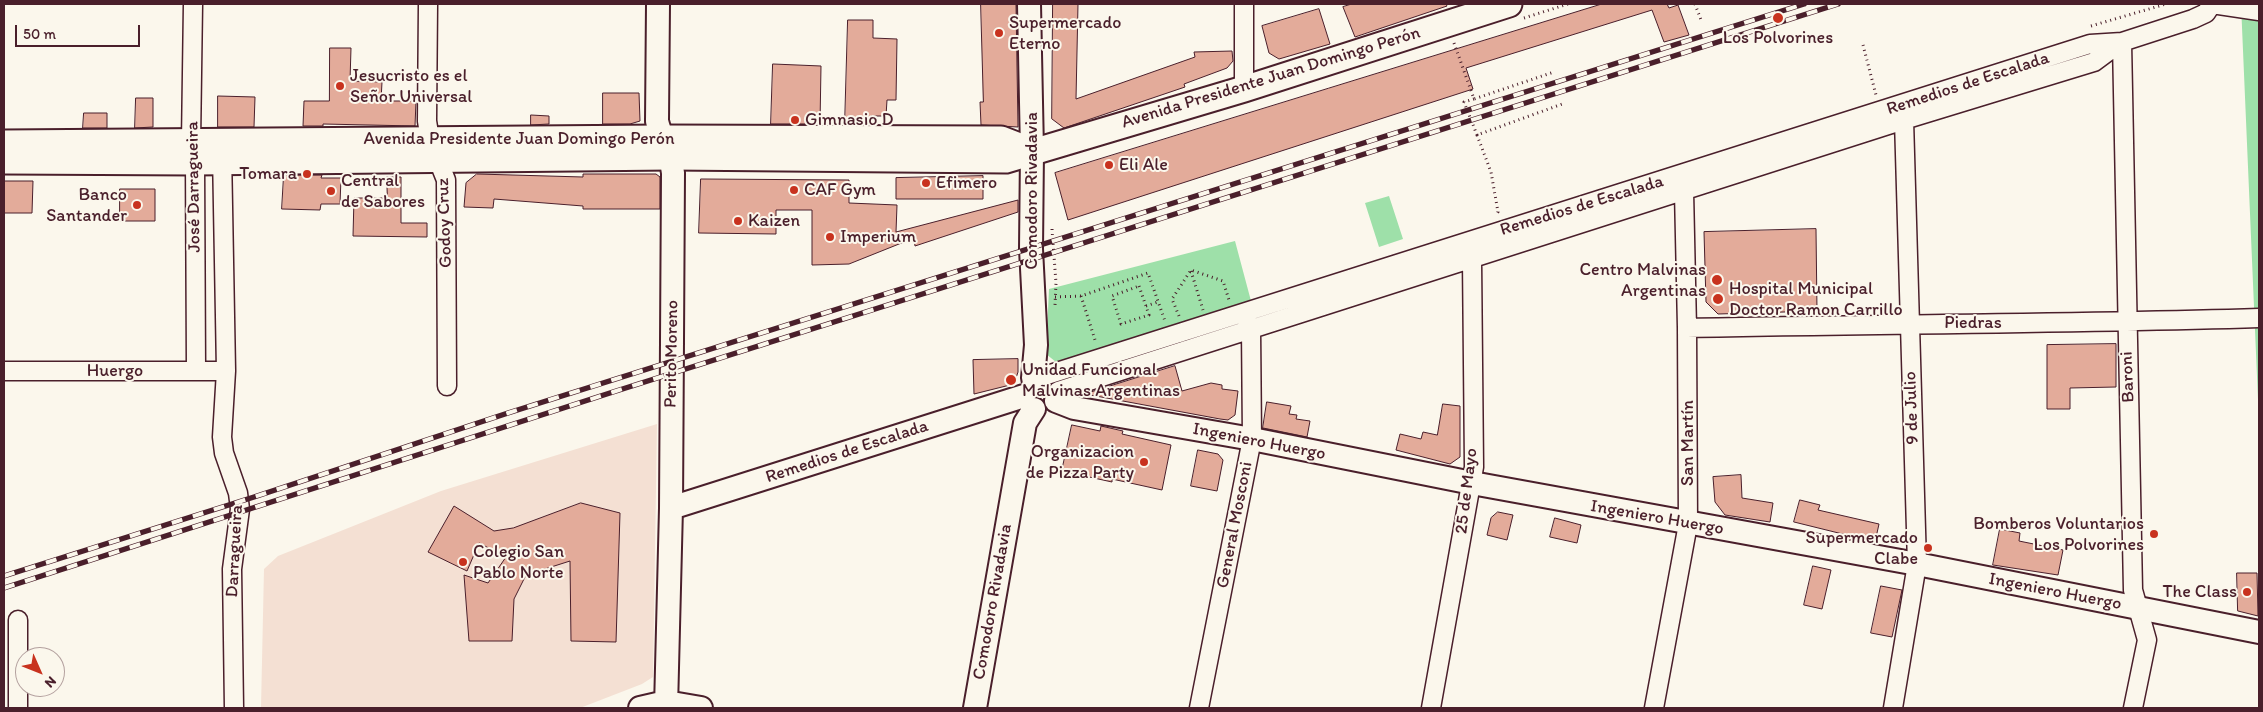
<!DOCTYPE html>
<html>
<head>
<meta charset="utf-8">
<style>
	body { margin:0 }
	#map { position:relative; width:2263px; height:712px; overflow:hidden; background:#fbf7ec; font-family:Itim,sans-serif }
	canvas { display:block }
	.frame { position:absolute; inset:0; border:5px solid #4a1f2b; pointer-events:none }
	.north { position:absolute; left:15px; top:647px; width:50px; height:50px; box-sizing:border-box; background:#fbf7ec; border:1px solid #b4a19f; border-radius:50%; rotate:134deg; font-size:14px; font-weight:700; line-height:20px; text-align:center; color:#4a1f2b }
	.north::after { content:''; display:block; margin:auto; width:18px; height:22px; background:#c8321e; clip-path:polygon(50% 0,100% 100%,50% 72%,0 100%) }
	.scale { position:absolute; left:15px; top:25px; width:125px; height:22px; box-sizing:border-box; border:2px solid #4a1f2b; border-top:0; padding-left:6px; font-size:15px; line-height:18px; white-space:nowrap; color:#4a1f2b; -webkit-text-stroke:4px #fbf7ec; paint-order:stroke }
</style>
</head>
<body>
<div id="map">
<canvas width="2263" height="712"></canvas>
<div class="frame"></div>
<div class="north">N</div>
<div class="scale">50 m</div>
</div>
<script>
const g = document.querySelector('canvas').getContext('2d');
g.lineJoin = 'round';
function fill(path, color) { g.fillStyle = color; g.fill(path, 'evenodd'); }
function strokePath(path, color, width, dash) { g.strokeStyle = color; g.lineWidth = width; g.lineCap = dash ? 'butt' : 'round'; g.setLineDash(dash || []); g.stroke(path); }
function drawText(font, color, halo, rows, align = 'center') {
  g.font = font + ' Itim,sans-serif'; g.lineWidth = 4; g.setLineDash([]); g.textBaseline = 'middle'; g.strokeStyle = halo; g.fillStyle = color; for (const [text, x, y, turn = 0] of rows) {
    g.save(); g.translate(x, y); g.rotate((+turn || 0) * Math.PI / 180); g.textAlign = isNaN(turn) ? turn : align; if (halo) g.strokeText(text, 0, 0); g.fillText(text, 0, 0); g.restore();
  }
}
const built = new Path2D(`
	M657,424l-4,253 -11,7 -62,24h-319l3,-139 14,-13 163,-65z`);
const green = new Path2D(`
	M2241,4h18v419z
	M1389,196l14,43 -24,8 -14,-44z
	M1235,241l16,60 -195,61 -10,-8 3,-65z`);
const building = new Path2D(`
	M981,4h35l2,123 -37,-2 -1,-23h3z
	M1053,4h25l-2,95 119,-42 -1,-5 38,-1 1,10 -6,7 -43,16 1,3 -121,41 -12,-9z
	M1352,4h94l1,2 -92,31 -12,-30z
	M1602,4h65l2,4 9,-3 11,30 -25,7 -12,-32 -186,58 7,21 -405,131 -13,-47z
	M1319,9l11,35 -51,15 -10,-6 -7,-27z
	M848,20h25v18l24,1 -1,61h-9l-1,16h-15v8h-26z
	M330,48h21l-1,33 32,1 -1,19h35l-1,25 -92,-2v2h-20l1,-25h25z
	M773,64l48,2 -1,58h-49z
	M603,93h36l1,28 -10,3h-27z
	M218,96l37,1 -1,30h-36z
	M136,98h17v29l-18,1z
	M84,113h23v15h-24z
	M531,115l18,1v8l-18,1z
	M477,174l106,3v-3h73l4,3v32h-77v-3l-89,-7 -1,9 -29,-1 2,-24z
	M284,175h38l-1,3h20l-1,26h-19l-1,6 -38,-1z
	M983,176v23h-87v-21z
	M387,177h14v46h26v14l-74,-1 1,-38h33z
	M701,179l148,1v23l48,2 -1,27 122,-32v12l-103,34 -1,-8 -65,26 -37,1v-55h-36v24l-77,-1z
	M4,181h29l-1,32h-28z
	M120,189h35v32h-35z
	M1816,229l1,82 -99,3 -12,-12 -2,-70z
	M2116,344v43l-46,1v21h-23v-64z
	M1018,359v13l-4,12 -40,10 -1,-34z
	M1175,366l7,25 29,-8 11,2v4l16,2 -3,24 -7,5 -8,-1 -135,-25z
	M1267,402l24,4 -2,8 8,1 -1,4 14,2 -3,16 -44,-9z
	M1443,404l17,2v51l-10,7 -54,-14 4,-16 21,5 2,-7 14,3z
	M1072,425l28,6 1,-5 22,5 -1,3 49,11 -9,45 -50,-11v3l-50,-11z
	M1198,450l20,4 5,6 -6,31 -26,-5z
	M1741,475l1,23 31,5 -3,19 -45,-7 -10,-13 -2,-25z
	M1800,500l20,5 -2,5 61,14 -4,18 -81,-20z
	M581,503l39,10 -4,129 -45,-1 -1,-80 -44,14 -12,24 -2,42h-43l-5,-66 24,8 18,-26 -27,-14 -12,28 -39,-19 26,-46 40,25 19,-3z
	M1498,512l15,3 -6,25 -20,-5 4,-17z
	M1555,518l26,7 -4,18 -27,-6z
	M2000,529l20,4 -1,8 44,9 -5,25 -65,-10z
	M1813,566l18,4 -9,39 -18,-4z
	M2237,573h20l1,43 -20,-5z
	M1881,586l21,4 -10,47 -21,-4z`);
const path = new Path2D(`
	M1695,4l6,16
	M1524,18l44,-14
	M2091,26l75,-22
	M1454,43l20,56 80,-27
	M1863,45l13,50
	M1474,99l-10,3 13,33 88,-32
	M1477,135l14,37 7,40 -2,3
	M1052,229l4,54 -1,22
	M1191,271l12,39
	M1139,286l10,29 -28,9 -9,-28z
	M1081,296l15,47
	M1055,297l26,-1 67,-23 17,48
	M1146,306l12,-4
	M1179,316l-7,-17 19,-29 32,11 6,19`);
const minor = new Path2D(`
	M193,4l-2,138 4,20 1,208
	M428,4l-1,117 3,19 16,40 1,206
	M2212,4l47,7
	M2122,42l11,548 14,50 -14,68
	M1244,89v-85
	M222,152l4,219 -4,66 2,16 14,40 2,16 -8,60 2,139
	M1687,328c191,-4 382,-4 572,-10
	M4,371h222
	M1044,376l1046,-332 32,-2 71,-23 13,-6 6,-9
	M1058,391l846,-271 190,-58 27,-20
	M18,708v-88
	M1199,708l53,-269 -1,-111 -4,-8
	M1431,708l43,-241 -2,-208 -5,-11
	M1654,708l34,-184 -1,-196 -3,-137 -4,-11
	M1893,708l24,-144 -13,-444 -2,-9`);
const tertiary = new Path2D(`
	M658,4l-1,117c4,18 14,33 16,52l-2,335 -5,200
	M1029,4l3,147 -1,98 5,96 -3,33
	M1056,401l18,7 178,31 220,44 445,81 342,68
	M671,508l353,-112
	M640,708l26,-6 35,6
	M975,708l50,-285 9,-14`);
const secondary = new Path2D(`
	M4,143l657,-5 340,1 31,12
	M4,161l191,1 476,-5 335,3 238,-71 265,-85`);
const rail = new Path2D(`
	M4,576l250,-79 254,-84 1296,-409
	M4,588l609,-196 1225,-388`);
const markers = [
	[1778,18,6,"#c8321e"],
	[999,33,5,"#c8321e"],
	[340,86,5,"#c8321e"],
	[795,120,5,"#c8321e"],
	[1109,165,5,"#c8321e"],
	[307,174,5,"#c8321e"],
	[926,183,5,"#c8321e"],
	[794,190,5,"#c8321e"],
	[331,191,5,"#c8321e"],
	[137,205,5,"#c8321e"],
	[738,221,5,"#c8321e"],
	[830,237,5,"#c8321e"],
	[1717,280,6,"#c8321e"],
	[1718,299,6,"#c8321e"],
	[1011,380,6,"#c8321e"],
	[1144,462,5,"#c8321e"],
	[2154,534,5,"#c8321e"],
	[1928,548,5,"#c8321e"],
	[463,562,5,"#c8321e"],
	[2247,592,5,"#c8321e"]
];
const poiNames = [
	["Supermercado",1009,23],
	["Eterno",1009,44],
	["Los Polvorines",1778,38,"center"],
	["Jesucristo es el",350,76],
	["Señor Universal",350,97],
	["Gimnasio D",805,120],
	["Eli Ale",1119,165],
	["Tomara",297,174,"right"],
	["Central",341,181],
	["de Sabores",341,202],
	["Efimero",936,183],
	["CAF Gym",804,190],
	["Banco",127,195,"right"],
	["Santander",127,216,"right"],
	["Kaizen",748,221],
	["Imperium",840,237],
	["Centro Malvinas",1706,270,"right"],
	["Argentinas",1706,291,"right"],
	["Hospital Municipal",1729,289],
	["Doctor Ramon Carrillo",1729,310],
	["Unidad Funcional",1022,370],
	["Malvinas Argentinas",1022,391],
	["Organizacion",1134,452,"right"],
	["de Pizza Party",1134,473,"right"],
	["Bomberos Voluntarios",2144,524,"right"],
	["Los Polvorines",2144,545,"right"],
	["Supermercado",1918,538,"right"],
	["Clabe",1918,559,"right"],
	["Colegio San",473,552],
	["Pablo Norte",473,573],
	["The Class",2237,592,"right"]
];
const streetNames = [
	["Avenida Presidente Juan Domingo Perón",1271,78,-17],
	["Remedios de Escalada",1968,84,-18],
	["Avenida Presidente Juan Domingo Perón",519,139],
	["José Darragueira",194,187,-91],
	["Comodoro Rivadavia",1032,191,-90],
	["Remedios de Escalada",1582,206,-17],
	["Godoy Cruz",445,223,-92],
	["Piedras",1973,323],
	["Perito Moreno",672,354,-89],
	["Huergo",115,371],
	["Baroni",2128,377,-92],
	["9 de Julio",1912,408,-92],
	["Ingeniero Huergo",1259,442,11],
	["San Martín",1688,443,-90],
	["Remedios de Escalada",847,452,-18],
	["25 de Mayo",1467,491,-83],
	["Ingeniero Huergo",1657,518,10],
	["General Mosconi",1235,525,-79],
	["Darragueira",235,551,-87],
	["Ingeniero Huergo",2055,592,11],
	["Comodoro Rivadavia",993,602,-80]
];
fill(built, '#f4e0d3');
fill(green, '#9ee0a9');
fill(building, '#e3ab9a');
strokePath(building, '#4a1f2b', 1);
strokePath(minor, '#4a1f2b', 21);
strokePath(tertiary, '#4a1f2b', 26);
strokePath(secondary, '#4a1f2b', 29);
strokePath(path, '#4a1f2b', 3, [1, 4]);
strokePath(minor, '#fbf7ec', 18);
strokePath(tertiary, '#fbf7ec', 22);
strokePath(secondary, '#fbf7ec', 25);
strokePath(rail, '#4a1f2b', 5.5);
strokePath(rail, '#fbf7ec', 4, [11]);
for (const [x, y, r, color] of markers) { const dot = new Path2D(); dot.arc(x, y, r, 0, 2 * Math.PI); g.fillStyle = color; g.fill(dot); strokePath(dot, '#fbf7ec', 2); }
drawText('18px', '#4a1f2b', '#fbf7ec', poiNames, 'left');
drawText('18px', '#4a1f2b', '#fbf7ec', streetNames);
</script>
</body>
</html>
